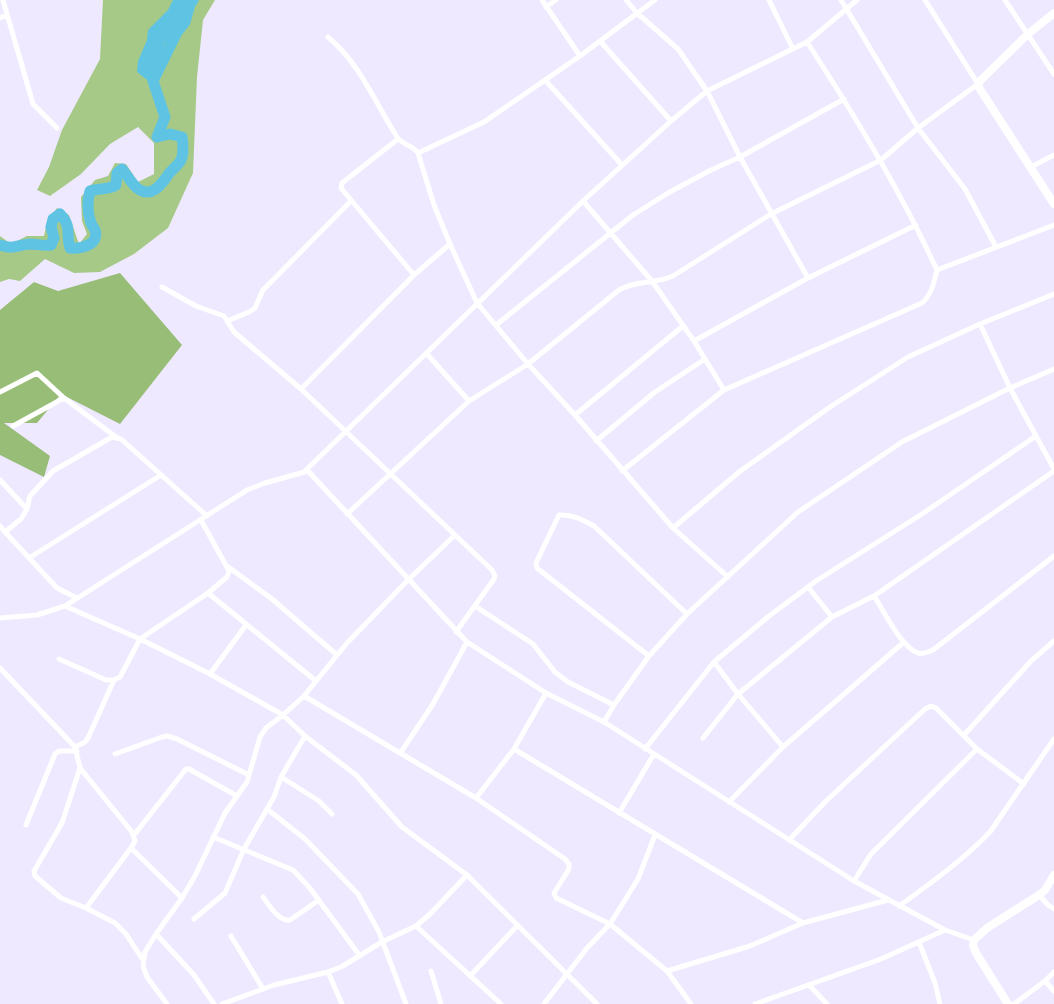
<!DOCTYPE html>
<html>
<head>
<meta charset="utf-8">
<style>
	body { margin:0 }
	canvas { display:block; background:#eee9ff }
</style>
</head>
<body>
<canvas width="1054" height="1004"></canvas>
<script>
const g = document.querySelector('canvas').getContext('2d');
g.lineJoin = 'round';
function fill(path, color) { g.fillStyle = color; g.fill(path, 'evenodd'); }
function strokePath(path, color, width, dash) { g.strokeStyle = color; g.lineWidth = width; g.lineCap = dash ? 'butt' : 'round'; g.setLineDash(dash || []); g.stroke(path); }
const green = new Path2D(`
	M103,0h112l-12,20 -6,57 -4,96 -25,55 -34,26 -34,18 -26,1 -29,-14 -25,22 -11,-2 -9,3v-46l11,8 16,-8h17l3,-14 10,-14 12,7 10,29 8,-10 -5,-13 -1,-24 14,-17 13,-4 7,-13 11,1 12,18 16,-8v-31l-16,-16 -28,17 -29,30 -31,22 -13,-6 12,-23 13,-37 38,-71z`);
const forest = new Path2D(`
	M120,273l62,72 -62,79 -59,-30 -24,29h-33l46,33 -6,21 -44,-22v-145l34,-28 24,9z`);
const water = new Path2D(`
	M173,0h13l-3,21 -18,22 -14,40 -14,-11 1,-11 9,-21 1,-10 20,-20z`);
const river = new Path2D(`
	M0,245c15,5 16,0 30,-1 7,0 13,2 21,1l3,-7 -3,-11 2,-8 7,-5c13,14 5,19 10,34 10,1 30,-3 25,-18 -1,-2 -3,-4 -4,-7 -4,-11 -4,-21 -1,-32 9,-3 18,-1 26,-6l1,-12 5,-4c5,6 9,14 15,19 14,11 24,-3 31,-13 3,-5 10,-9 13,-15 3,-7 2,-16 1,-23l-12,-3 -13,3 8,-20 -12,-36 24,-49 8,-10 5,-18 3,-4`);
const street = new Path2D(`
	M3,0l30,104 24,24
	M542,0l38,56
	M626,0l11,13 41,36 29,42 33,66 68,121
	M769,0l24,49
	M841,0l77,128 47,61 31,58
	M1005,0l49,74
	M546,7l10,-7
	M0,18l7,-3
	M328,37c32,27 47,65 69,100 5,8 16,8 21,16l16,52 16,39 27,59 51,61 47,51 98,113 55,49
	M600,41l71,80
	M545,80l77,85
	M398,139l-56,44 -1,5 73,87
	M418,153l66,-31 96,-66 75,-56
	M1031,167l23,-12
	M583,201l69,80 42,60 30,49
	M937,270l117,-45
	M162,287l34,19 28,10 10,16 67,57 191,181 3,6 -1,3 -38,53
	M227,321l22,-9 6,-4 8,-18 88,-89
	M980,324l30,64 44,81
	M496,325l137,-110 35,-22 41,-22 31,-14 104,-58
	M694,341l114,-63 108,-53
	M427,354l42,47
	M301,389l113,-114 36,-31
	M0,392l37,-19 27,25 52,39
	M575,415l108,-89
	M13,426l51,-28
	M596,441l59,-49 50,-33
	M305,471l278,-270 88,-80 36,-30 100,-49 50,-42
	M622,471l102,-81 198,-87c10,-9 12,-21 15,-33 -37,-80 -82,-154 -130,-228
	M0,480l27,29
	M347,514l122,-113 59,-37 91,-74c17,-10 36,-6 54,-14l98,-62 110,-54 37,-32 60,-44 -53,-84
	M0,526l5,6
	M673,528l66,-56 91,-65 78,-50 72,-33 74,-30
	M29,558l132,-83
	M227,566l45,33 65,56
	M808,587l24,30
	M208,593l108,88
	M874,596c10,15 27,51 44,57 5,2 10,-1 15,-3l121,-94
	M77,598l-20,-10 -52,-56 16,-13 6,-10 3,-13 23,-25 59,-34 9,2 86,77
	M65,606l75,33 70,35 73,41 22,21 51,39 46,52 65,48 130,129
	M475,606l58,38 22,28 13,10 46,23
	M0,618l37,-3 28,-9 182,-116 18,-7 43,-12 159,171 79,51 58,29 250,159 91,49 29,10
	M649,656l-112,-88 -1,-5 23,-48c13,-1 24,5 35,11l93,88
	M59,659l47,21h8l6,-3 20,-38 68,-46 19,-16 2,-6 -28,-51
	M714,662l24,32 45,53
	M0,668l75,79 5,21 -18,55 -28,48 1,5 26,22 25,10 29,15 11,11 17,26
	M210,674l36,-49
	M304,696l172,102 89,61 4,5v5l-15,24 2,5 54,26 57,47 24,33
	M604,722l10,-17 35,-49 38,-42 111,-102 104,-70 108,-54 44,-19
	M964,735l67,-74 23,-20
	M305,736l-24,41 -7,20 -7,12 38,30 53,55 21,38 27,72
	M703,738l35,-44 94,-77 42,-21 180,-125
	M75,747l10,-5 3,-4 26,-58
	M514,749l289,174
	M645,749l69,-87 55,-46 47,-35 106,-67 114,-78
	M401,752l32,-48 34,-62
	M115,754l47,-17 5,-1 10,3 72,36
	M80,768l52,64 3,9 -4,7
	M281,777l38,24 13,13
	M476,798l38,-49 32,-56
	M729,802l54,-55 121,-105
	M619,813l35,-59
	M26,825l29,-71 4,-3h18
	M134,835l52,-66h3l48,27
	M213,837l80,33 16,17 51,69
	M789,840l37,-39 99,-92 6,-3 5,2 41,41 47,35
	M854,881l17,-27 106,-105
	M1039,895l9,10 6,4
	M263,897c6,8 16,25 27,23l29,-20
	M899,906c32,-23 64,-46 91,-74l64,-93
	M86,908l45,-60 51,50
	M194,919l31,-26 19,-44 23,-40
	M416,926l85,78
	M156,934l38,41 20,29
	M231,936l32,53
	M919,942l16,41 5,21
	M431,971l10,33
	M667,971l83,-25 53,-23 85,-23
	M328,972l14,32
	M470,976l47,-50
	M1045,981l9,10
	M809,985l18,19
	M167,1004l-20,-27 -4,-11 2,-14 11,-18 26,-36 13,-22 30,-63 22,-31 13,-45 6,-9 17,-13 21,-19 43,-53 61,-63 47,-45
	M222,1004l52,-19 54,-13 13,-5 41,-25 34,-16 15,-13 36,-38
	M544,1004l43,-56 23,-24 28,-45 17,-44
	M755,1004l126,-45 64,-29
	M1014,1004l31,-23 9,-9`);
const secondary = new Path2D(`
	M1054,13l-26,21 -48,47 -2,5 76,118
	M1008,1004l-32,-51 -3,-8 1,-5 13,-12 52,-33 6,-5 9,-15`);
fill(green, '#a7c988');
fill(forest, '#98bd77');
fill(water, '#5fc4e3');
strokePath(river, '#5fc4e3', 11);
strokePath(street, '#fff', 5);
strokePath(secondary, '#fff', 8);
</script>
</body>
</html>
